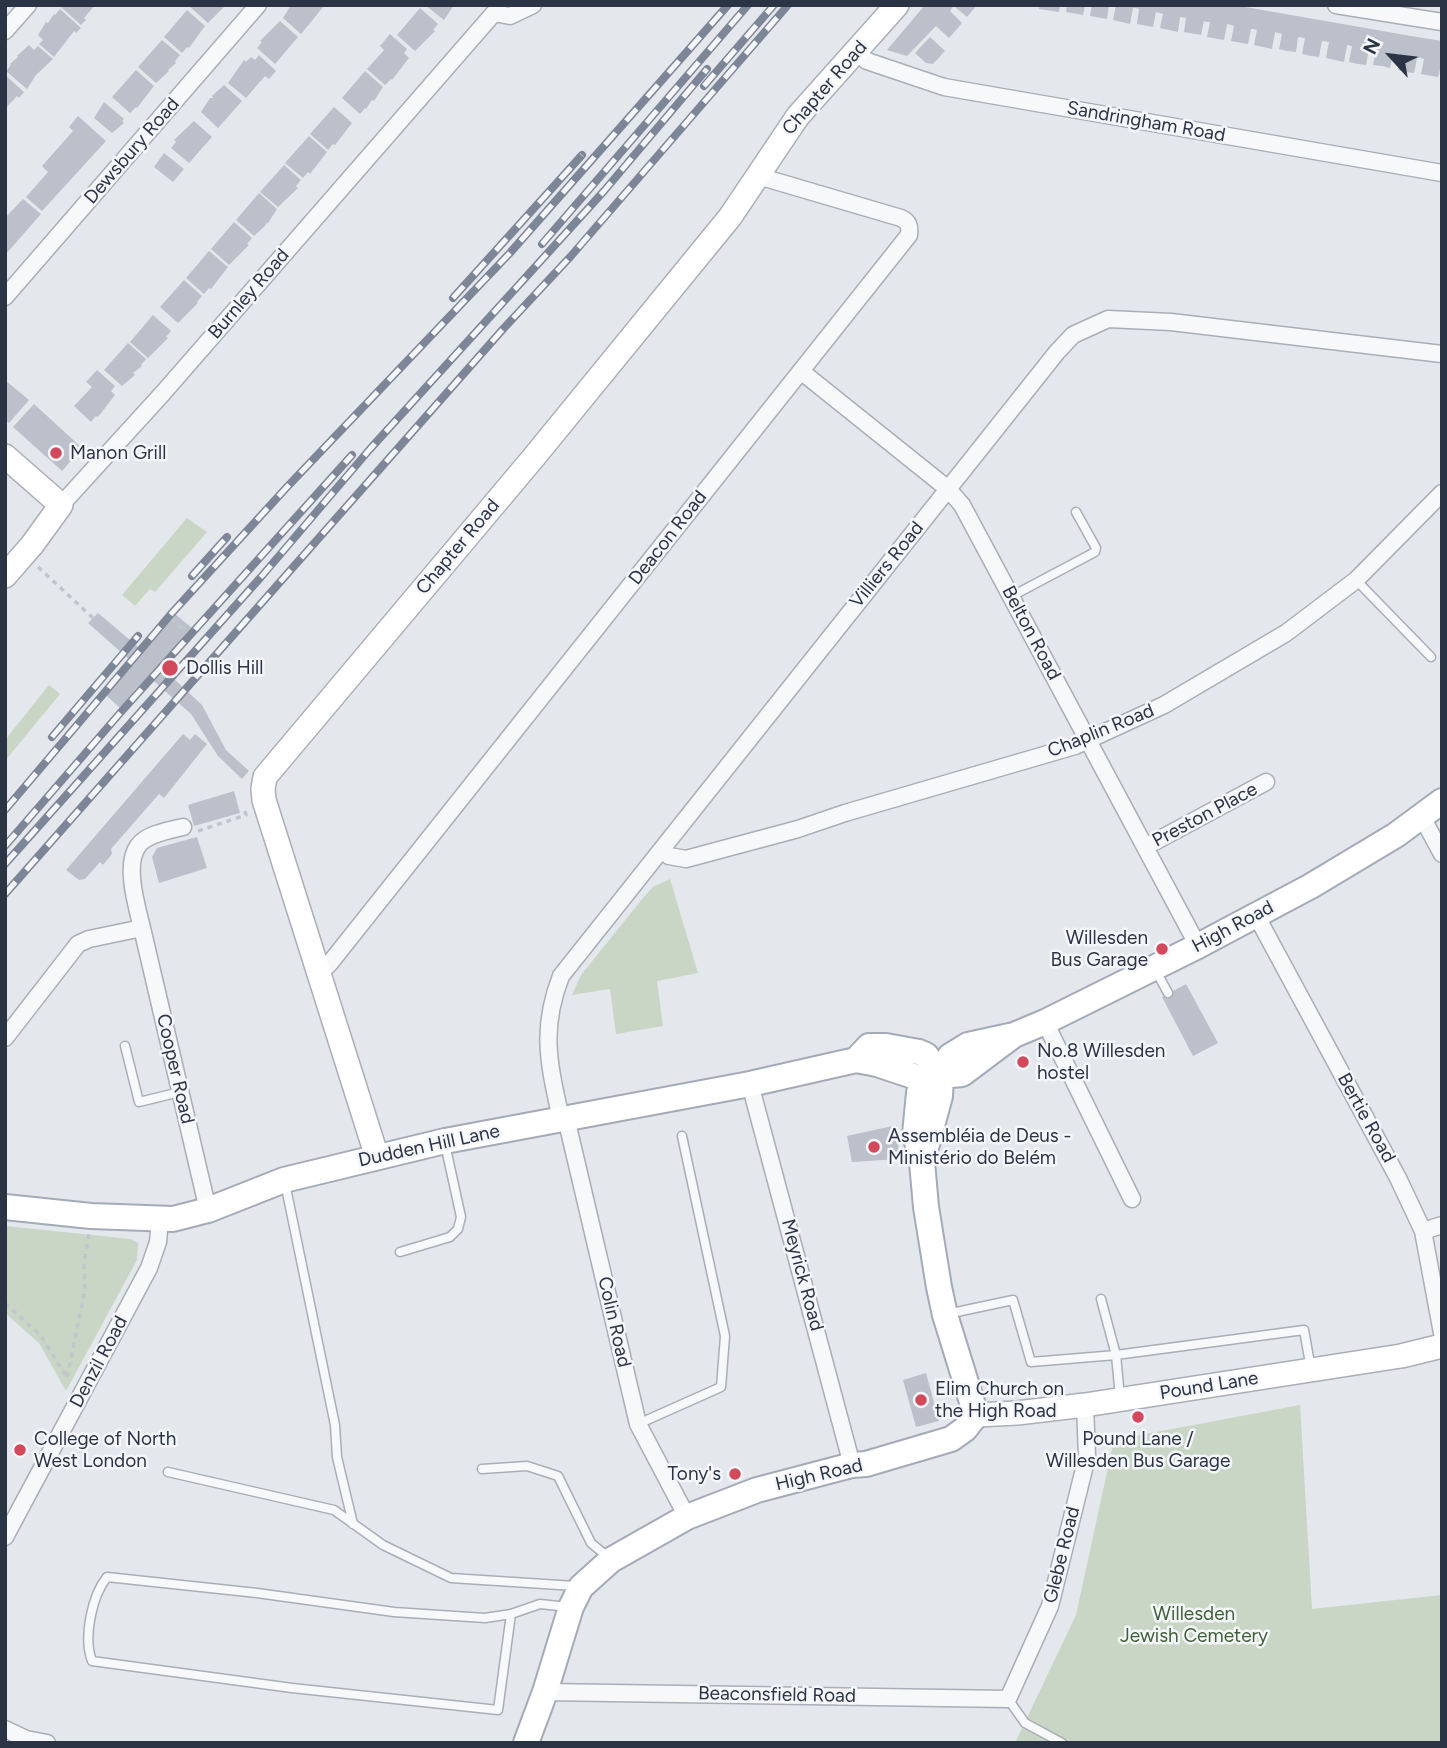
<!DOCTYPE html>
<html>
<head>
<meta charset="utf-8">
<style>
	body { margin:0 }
	#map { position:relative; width:1447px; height:1748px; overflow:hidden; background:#e4e7ec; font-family:Figtree,sans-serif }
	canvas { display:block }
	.frame { position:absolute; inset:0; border:7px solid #2b3445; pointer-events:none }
	.north { position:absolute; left:1356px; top:21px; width:70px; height:70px; -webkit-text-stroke:5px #f4f6f9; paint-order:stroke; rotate:297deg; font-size:19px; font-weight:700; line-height:28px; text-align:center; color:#2b3445 }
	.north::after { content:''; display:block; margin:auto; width:24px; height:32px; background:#2b3445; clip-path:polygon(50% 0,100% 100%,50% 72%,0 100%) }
</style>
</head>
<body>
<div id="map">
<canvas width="1447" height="1748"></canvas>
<div class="frame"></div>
<div class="north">N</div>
</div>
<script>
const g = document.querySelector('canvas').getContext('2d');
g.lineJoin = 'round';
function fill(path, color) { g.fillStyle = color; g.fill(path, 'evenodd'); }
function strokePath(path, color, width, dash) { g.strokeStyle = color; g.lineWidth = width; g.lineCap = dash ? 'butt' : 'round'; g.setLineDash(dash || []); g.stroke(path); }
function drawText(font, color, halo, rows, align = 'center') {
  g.font = font + ' Figtree,sans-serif'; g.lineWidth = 5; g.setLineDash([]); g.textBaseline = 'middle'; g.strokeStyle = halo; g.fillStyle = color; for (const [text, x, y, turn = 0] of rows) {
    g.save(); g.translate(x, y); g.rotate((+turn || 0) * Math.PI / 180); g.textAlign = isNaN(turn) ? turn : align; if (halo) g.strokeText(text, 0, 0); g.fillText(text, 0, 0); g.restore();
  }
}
const green = new Path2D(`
	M187,518l20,14 -52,60 -5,-3 -15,17 -13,-11z
	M49,685l11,9 -55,67v-21z
	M670,879l28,94 -41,8 6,45 -47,8 -6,-45 -38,6 9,-20 62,-77 10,-11z
	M5,1226l126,13 7,4 -1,17 -71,131 -27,-48 -34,-30z
	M1300,1405l12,204 130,-14v148h-427l61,-128 38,-175z`);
const building = new Path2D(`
	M63,5h32l-11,13 2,2 -5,5 -20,-18z
	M192,5h34l-18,18 -18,-16z
	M291,5h32l1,1 -23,28 -18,-16z
	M425,5h29l-10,15z
	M925,5h52l-10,12 -13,-11 -2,2 -2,3 12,12 -13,15 -13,-12 -29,30 -20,-6z
	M1040,5h20l-1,7 -20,-3z
	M1067,5h18l-2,10 -17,-3z
	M1092,5h17l-2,14 -17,-3z
	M1116,5h118l177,31 31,5v22l-4,14 -17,-3 3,-15 -4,-1h-3l-3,15 -9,-1 -7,-2 2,-15 -7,-1 -3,14 -8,-2 -9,-1 3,-14 -7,-2 -3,16 -8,-1 -9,-2 3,-16 -5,-1 -3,17 -18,-4 3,-16 -7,-1 -3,16 -8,-1 -9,-2 3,-16 -7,-1 -2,15 -9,-1 -8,-2 3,-15 -7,-2 -3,17 -18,-4 3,-15 -3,-1h-3l-3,15 -17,-3 3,-15 -3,-1 -4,-1 -3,16 -17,-3 3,-15h-3l-3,-1 -3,14 -17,-3 2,-14 -6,-1 -2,15 -18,-4 3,-14 -7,-2 -3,15 -16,-3 2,-15 -3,-1h-3l-3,16 -17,-4z
	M420,8l18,16 -5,6 2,1 -20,20 -18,-16z
	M60,9l21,19 -5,5 -2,-2 -20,26 -15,-13 4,-4 -5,-5 8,-13 2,1 6,-9 1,1z
	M187,10l18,16 -16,22 -2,-1 -5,6 -18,-16z
	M280,21l18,16 -23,27 -18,-16 5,-6 -2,-1z
	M390,34l17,15 -3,4 5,5 -17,22 -1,-1 -6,6 -18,-16 17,-19 -4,-4z
	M930,37l15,14 -12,13 -7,-1 -11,-10z
	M162,40l18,15 -5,6 1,2 -8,7 1,1 -13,12 -18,-16z
	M29,45l5,5 4,-4 15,13 -17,16 -9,14 -21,-18 5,-6 -1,-1 8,-7 -1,-1z
	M259,55l17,16 -7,8 -4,-3 -19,22 -18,-15 16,-23 2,2 5,-5 4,3z
	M136,70l18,16 -17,22 -1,-1 -6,6 -18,-16z
	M365,71l18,16 -9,14 -2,-1 -6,9 -1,-1 -5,6 -18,-16z
	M5,75l19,17 -5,6 -2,-2 -12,13z
	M224,85l18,16 -24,27 -17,-16 9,-14h3l-1,-2z
	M104,102l20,17 -2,2 2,2 -12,10 -18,-15z
	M334,107l18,16 -17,22 -2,-1 -5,6 -18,-16z
	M78,116l28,25 -64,70 -16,-14 22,-25 -6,-6 31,-35 -4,-4z
	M194,121l18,16 -23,26 -18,-15 5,-6 -2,-2z
	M309,136l18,16 -17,22 -2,-2 -5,6 -18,-15z
	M164,153l20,16 -11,13 -19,-15z
	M284,165l17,15 -5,6 2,2 -20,19 -18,-15z
	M259,193l18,16 -9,14 -3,1 1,1 -12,11 -18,-16z
	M23,199l18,15 -36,41v-37z
	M234,222l18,16 -5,6 2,1 -20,20 -18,-16z
	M209,251l19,16 -17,22 -2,-1 -5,6 -18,-16z
	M184,280l18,16 -5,6 1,1 -20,20 -18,-16z
	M153,315l18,16 -5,6 2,1 -20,20 -18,-16z
	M128,343l18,16 -5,6 1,1 -9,7 2,2 -13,11 -18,-16z
	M97,370l18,16 -4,5 4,4 -17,22 -2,-1 -5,6 -17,-16 18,-19 -6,-5z
	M5,380l24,20 -20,23 -4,-3z
	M34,404l48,44 -20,23 -49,-44z
	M98,613l45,38 32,-37 17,14 -33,37 43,40 24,45 23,21 -7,8 -24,-23 -27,-42 -43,-38 -28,32 -15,-14 27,-32 -44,-39z
	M183,734l7,6 5,-6 12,10 -43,54 -5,-4 -48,55 1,5 -9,11 -3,-3 -15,17 -6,1 -13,-10z
	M234,791l6,22 -46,13 -6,-21z
	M197,837l10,31 -48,15 -7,-26 5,-9z
	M1186,984l32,59 -25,13 -31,-59z
	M897,1125l2,34 -47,3 -5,-26z
	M926,1373l13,48 -23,6 -13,-47z`);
const path = new Path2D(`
	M38,567l55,51
	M171,619l16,14
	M198,831l48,-16 -1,-4
	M5,1303l36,33 25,40
	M67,1377l18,-87 -1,-27 5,-29`);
const lane = new Path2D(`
	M1356,580l75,77
	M1012,596l83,-44 1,-4 -20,-36
	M1156,971l12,22
	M125,1046l14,56 41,-10
	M285,1183l50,242 2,32 16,67
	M400,1252l50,-15 8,-8 3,-12 -16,-73
	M1101,1299l15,56 188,-25 7,39
	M947,1314l66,-14 18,62 85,-7 4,42
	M638,1424l83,-37 4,-51 -43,-200
	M482,1469l45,-3 31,10 33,67 18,15
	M168,1472l166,38 49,35 68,33 124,8
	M511,1614l-13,96 -206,-22 -200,-27c-9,-24 0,-65 15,-84l150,16 137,19 91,6 26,-4 29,-10 28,3
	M1008,1699l17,24 37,20`);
const street = new Path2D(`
	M1336,5l106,17
	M494,13l16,3 23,-11
	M5,31l23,-26
	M856,51l11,10 77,26 498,86
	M5,297l253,-292
	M802,372l146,117 14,16 236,441
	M61,505l102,-112 331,-380
	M1422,817l20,37
	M1145,847l121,-65
	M662,849l7,7 17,3 112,-30 47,-16 230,-67 89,-41 122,-72 70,-53 86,-87
	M1256,915l142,263 25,53 19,102
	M142,928c-5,-21 -18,-63 -4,-82 8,-12 32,-16 45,-19
	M316,970l10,-3 4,-4 579,-728c1,-9 0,-13 -8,-17l-143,-42
	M1045,1022l87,177
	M5,1038l73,-94 11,-5 53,-11 66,282
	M750,1084l102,381
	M566,1118l72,306 49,93
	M561,1119c-12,-55 -21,-89 0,-143l496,-624 16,-17 35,-16 63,3 271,32
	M1423,1231l19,-6
	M5,1537l144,-269 9,-26 2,-22
	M545,1692l463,7 42,-93 37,-149 -2,-52
	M5,1729l21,10 21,4`);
const secondary = new Path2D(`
	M5,456l56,49 -29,40 -27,31
	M377,1157l-113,-357 -1,-11 2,-12 269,-320 196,-240 68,-101 99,-111
	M976,1415l41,-2 68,-8 316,-49 41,-10`);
const primary = new Path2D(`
	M856,1060l13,-14h17l33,6 7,3 15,21
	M927,1144l13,-48 1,-20 9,-20 18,-11 46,-10 31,-13 153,-76 113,-60 85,-51 46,-34
	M5,1207l86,9 82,3 35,-9 76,-30 161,-39 305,-57 106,-24 21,4 39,13 25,-1
	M526,1743l19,-51 26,-85 10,-20 30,-27 76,-43 70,-27 95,-25 14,-1 85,-25 14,-10 11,-14 -31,-100 -6,-28 -13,-80 -4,-45 -7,-28 4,-41 1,-4 21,-13 21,-2 52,-39`);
const rail = new Path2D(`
	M704,86l70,-81
	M542,244l206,-239
	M453,298l129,-143
	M192,576l35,-39
	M52,737l86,-101
	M5,810l166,-196 116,-127 222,-233 219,-249
	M5,846l116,-134 231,-257
	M5,864l256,-287 109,-128 234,-258 103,-122
	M5,894l499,-566 67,-72 217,-251`);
const markers = [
	[56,453,7,"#d1495b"],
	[170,668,9,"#d1495b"],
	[1162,949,7,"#d1495b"],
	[1023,1062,7,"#d1495b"],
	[874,1147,7,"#d1495b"],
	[921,1400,7,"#d1495b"],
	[1138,1417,7,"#d1495b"],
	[20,1450,7,"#d1495b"],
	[735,1474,7,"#d1495b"]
];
const streetNames = [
	["Chapter Road",825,88,-49],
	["Sandringham Road",1146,122,10],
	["Dewsbury Road",132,151,-49],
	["Burnley Road",249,294,-49],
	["Deacon Road",668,538,-52],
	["Chapter Road",458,547,-50],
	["Villiers Road",887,565,-51],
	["Belton Road",1031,633,62],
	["Chaplin Road",1101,731,-22],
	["Preston Place",1205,815,-28],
	["High Road",1233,927,-28],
	["Cooper Road",175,1069,77],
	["Bertie Road",1366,1118,61],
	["Dudden Hill Lane",429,1146,-12],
	["Meyrick Road",802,1275,75],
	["Colin Road",614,1322,77],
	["Denzil Road",99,1362,-62],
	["Pound Lane",1209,1386,-9],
	["High Road",819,1475,-13],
	["Glebe Road",1062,1555,-76],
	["Beaconsfield Road",777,1695,1]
];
const poiNames = [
	["Manon Grill",70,453],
	["Dollis Hill",186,668],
	["Willesden",1148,938,"right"],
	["Bus Garage",1148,960,"right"],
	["No.8 Willesden",1037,1051],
	["hostel",1037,1073],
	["Assembléia de Deus -",888,1136],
	["Ministério do Belém",888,1158],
	["Elim Church on",935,1389],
	["the High Road",935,1411],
	["College of North",34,1439],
	["West London",34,1461],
	["Pound Lane /",1138,1439,"center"],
	["Willesden Bus Garage",1138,1461,"center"],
	["Tony's",721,1474,"right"]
];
const parkNames = [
	["Willesden",1194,1614],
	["Jewish Cemetery",1194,1636]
];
fill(green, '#c9d6c5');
fill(building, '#bbc0ca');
strokePath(lane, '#a9aeb7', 11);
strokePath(street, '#a9aeb7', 19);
strokePath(secondary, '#a9aeb7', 26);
strokePath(primary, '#a3abb8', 28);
strokePath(path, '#c2c5cb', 3.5, [5, 5]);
strokePath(lane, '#f7f8fa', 8);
strokePath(street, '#f7f8fa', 16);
strokePath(secondary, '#fff', 23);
strokePath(primary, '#fff', 24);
strokePath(rail, '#7d8696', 8);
strokePath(rail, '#f4f6f9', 5, [16]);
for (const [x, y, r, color] of markers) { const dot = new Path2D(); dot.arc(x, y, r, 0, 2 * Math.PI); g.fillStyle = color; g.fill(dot); strokePath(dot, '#f4f6f9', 2.5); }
drawText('19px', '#2b3445', '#f4f6f9', streetNames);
drawText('19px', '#2b3445', '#f4f6f9', poiNames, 'left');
drawText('19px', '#3f6138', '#f4f6f9', parkNames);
</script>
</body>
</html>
